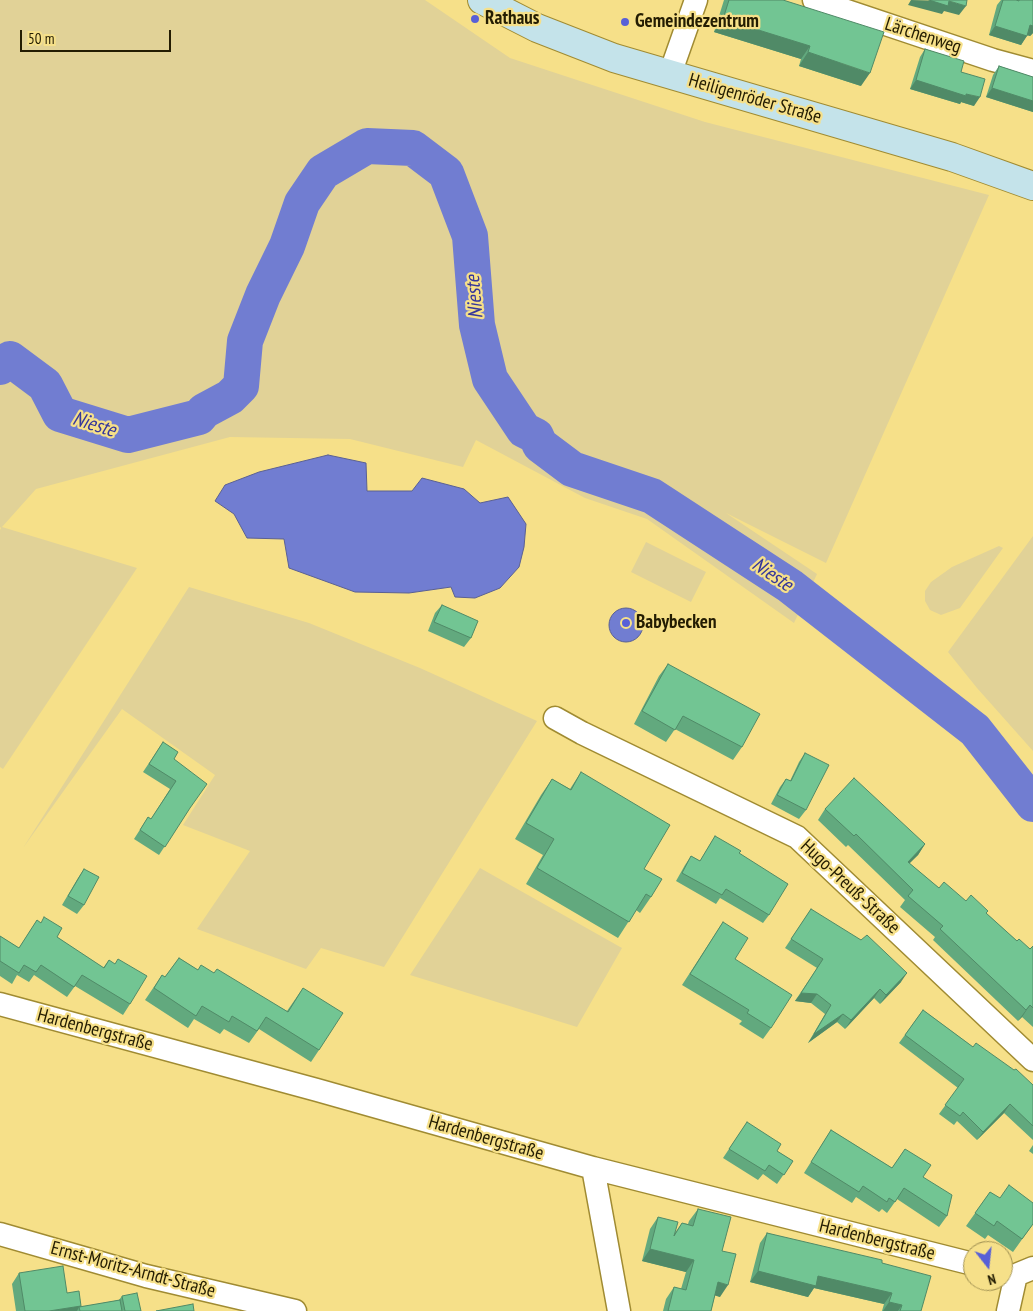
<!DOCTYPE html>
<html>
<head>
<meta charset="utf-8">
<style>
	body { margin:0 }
	#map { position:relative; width:1033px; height:1311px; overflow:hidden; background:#f6e089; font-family:"PT Sans Narrow",sans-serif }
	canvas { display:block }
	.north { position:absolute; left:963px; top:1241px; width:50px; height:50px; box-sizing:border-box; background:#f6e089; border:1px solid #a29253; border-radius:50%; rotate:164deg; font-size:14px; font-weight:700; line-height:20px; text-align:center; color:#231c02 }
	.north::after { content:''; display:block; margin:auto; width:18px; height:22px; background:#5860d7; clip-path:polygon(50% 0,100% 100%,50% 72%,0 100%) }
	.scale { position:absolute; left:20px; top:30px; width:151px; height:22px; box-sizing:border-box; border:2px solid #231c02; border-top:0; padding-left:6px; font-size:15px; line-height:18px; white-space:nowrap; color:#231c02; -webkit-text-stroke:4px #f6e089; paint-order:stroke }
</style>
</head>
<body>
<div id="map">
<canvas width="1033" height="1311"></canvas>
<div class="north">N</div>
<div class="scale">50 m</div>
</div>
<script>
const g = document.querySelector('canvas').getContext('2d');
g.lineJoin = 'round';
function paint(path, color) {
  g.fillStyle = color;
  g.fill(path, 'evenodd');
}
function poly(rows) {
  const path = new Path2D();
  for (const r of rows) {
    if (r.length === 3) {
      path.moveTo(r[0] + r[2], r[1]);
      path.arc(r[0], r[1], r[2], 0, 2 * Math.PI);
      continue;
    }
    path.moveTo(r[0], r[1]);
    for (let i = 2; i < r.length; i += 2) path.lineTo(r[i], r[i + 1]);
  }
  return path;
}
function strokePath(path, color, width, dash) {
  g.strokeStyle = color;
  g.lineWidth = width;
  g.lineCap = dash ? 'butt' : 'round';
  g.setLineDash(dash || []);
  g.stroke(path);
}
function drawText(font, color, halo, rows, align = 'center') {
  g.font = font + ' "PT Sans Narrow",sans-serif';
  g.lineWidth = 4.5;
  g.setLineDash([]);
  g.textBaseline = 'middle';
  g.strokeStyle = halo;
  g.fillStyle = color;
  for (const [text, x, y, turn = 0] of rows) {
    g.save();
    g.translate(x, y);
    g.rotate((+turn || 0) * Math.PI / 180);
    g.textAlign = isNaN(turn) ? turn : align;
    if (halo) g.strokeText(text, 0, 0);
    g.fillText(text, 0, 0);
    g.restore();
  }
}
paint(poly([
	[0,0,425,0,510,58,705,122,989,195,826,563,726,513,817,574,794,623,647,519,585,498,476,440,463,467,350,439,230,437,36,489,2,527,137,568,3,769,0,767,0,530,1,528,0,527],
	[1033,536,1033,751,977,688,948,652],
	[646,542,706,572,691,602,631,572],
	[999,546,1003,548,960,608,941,615,930,610,925,601,925,591,931,582,952,567],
	[189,587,309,623,420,668,537,721,384,967,321,948,306,969,197,929,250,851,183,825,215,775,122,709,23,848],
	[480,868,622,948,577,1027,410,975]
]), '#e1d297');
const water = poly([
	[328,455,366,463,367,491,412,491,422,478,464,489,480,503,508,497,526,524,524,547,519,567,500,588,475,598,455,597,451,587,409,593,355,592,289,568,284,539,247,538,234,514,215,501,225,485,259,472,328,455],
	[626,625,17]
]);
paint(water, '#717dd1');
strokePath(water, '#5a6093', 1);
strokePath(poly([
	[0,367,10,359,45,385,60,414,128,435,199,417,204,411,230,397,241,386,245,341,263,295,287,246,302,203,323,172,367,146,413,148,446,173,470,236,477,325,490,379,524,430,536,436,540,445,572,469,652,496,790,586,975,730,1033,804]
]), '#717dd1', 36);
const street = poly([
	[814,0,993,60,1033,71],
	[670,74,696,0],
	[555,718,582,733,797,837,1033,1060],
	[0,1004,317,1090,593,1168,973,1264],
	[593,1168,619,1311],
	[0,1234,146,1276,295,1311],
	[1008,1311,1016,1275,1033,1268]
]);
const secondary = poly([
	[482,0,537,28,614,58,952,157,1033,186]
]);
strokePath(street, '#a08b32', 25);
strokePath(secondary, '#a08b32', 30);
strokePath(street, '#fff', 22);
strokePath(secondary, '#c4e3ea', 28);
paint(poly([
	[724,0,783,0,861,86,799,66,801,59,714,32],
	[1001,0,1033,0,1033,33,1030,36,1027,35,1021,45,989,35,997,5],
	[925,49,961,72,974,106,961,102,960,104,910,89,920,57],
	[999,66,1033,77,1033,112,986,97,993,75],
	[442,605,471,638,464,647,428,631,435,613],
	[668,664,742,747,733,760,675,729,666,742,634,724,659,676],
	[163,742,174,759,188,811,159,855,134,839,148,817,151,819,170,789,143,772],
	[805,753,806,810,799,819,771,804,780,787,786,779,790,781,799,762],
	[581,772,644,869,651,897,640,913,636,910,618,938,526,884,543,855,515,839,541,795,552,779,570,789],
	[825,809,925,844,918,855,909,863,939,888,966,901,986,913,1017,941,1030,949,1033,946,1033,1027,1022,1017,1018,1021,933,940,935,937,900,907,905,900,848,845,846,847,818,820],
	[715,836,739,853,769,915,763,923,720,898,716,904,676,881,685,865,691,856,700,861],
	[84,869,84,905,77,914,62,905,78,878],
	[811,909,901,982,880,1004,874,998,845,1029,837,1022,808,1043,825,1014,811,1003,795,1001,817,968,785,948],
	[37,920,57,937,103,968,109,960,130,1004,123,1015,75,986,67,997,34,975,29,982,17,975,12,984,0,976,0,936,19,948],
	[723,922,735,959,771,1028,763,1039,739,1024,742,1021,682,985],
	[179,958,198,970,214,973,287,1011,303,988,319,1050,311,1062,259,1029,249,1043,224,1029,220,1034,194,1019,188,1028,145,1000,162,975,165,977],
	[923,1010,973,1047,1033,1085,1033,1140,1004,1113,977,1140,957,1121,954,1125,939,1114,958,1088,899,1043],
	[747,1122,777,1151,793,1161,777,1184,763,1174,758,1180,723,1158],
	[831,1130,892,1168,905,1149,923,1177,947,1216,939,1227,897,1199,887,1213,882,1209,879,1212,856,1197,852,1203,804,1173],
	[1033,1145,1033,1154,1029,1151],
	[990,1192,1033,1224,1013,1252,988,1235,985,1239,966,1226],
	[698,1209,722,1251,720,1297,715,1295,711,1311,663,1311,666,1299,674,1287,681,1289,686,1272,642,1261,650,1229,658,1217,674,1234,682,1223,688,1224,689,1221],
	[767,1233,882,1263,921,1311,882,1311,884,1304,814,1288,808,1297,750,1282,760,1243],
	[19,1273,67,1293,81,1307,119,1300,122,1296,141,1311,16,1311,12,1284]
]), '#62a97e');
paint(poly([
	[911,0,949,1,966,6,959,15,944,11,942,14,908,5],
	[723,19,810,46,801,59,714,32],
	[1030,25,1033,26,1033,33,1030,36,1024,34],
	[995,26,1027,36,1021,45,989,35],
	[808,52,870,73,861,86,799,66],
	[916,80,966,94,980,97,974,106,961,102,960,104,910,89],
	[992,88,1033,101,1033,112,986,97],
	[925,844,918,855,900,873,908,862],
	[907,973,901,982,880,1004,886,995],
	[880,989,874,998,845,1029,851,1020],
	[801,993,817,994,811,1003,795,1001],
	[1030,1005,1022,1017,1018,1021,1026,1010],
	[843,1014,837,1022,808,1043,814,1034],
	[1010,1104,1004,1113,977,1140,983,1132],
	[650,1249,694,1260,686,1272,642,1261],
	[758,1271,818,1276,892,1293,884,1304,814,1288,808,1297,750,1282],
	[718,1282,728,1285,720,1297,710,1294],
	[889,1302,902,1305,898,1311,883,1311],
	[81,1306,79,1307,77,1311,49,1311]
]), '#508a67');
const building = poly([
	[729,0,783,0,884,32,870,73,808,52,810,46,723,19,729,0],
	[929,0,967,0,966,6,949,1,948,6,929,0],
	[1003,0,1016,0,1019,1,1019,0,1033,0,1033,26,1030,25,1027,36,995,26,1003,0],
	[925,49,964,61,961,72,985,79,980,97,966,94,966,96,916,80,925,49],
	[999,66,1033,77,1033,101,992,88,999,66],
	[442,605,478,621,471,638,434,622,442,605],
	[668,664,760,714,742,747,683,716,675,730,642,711,668,664],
	[163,742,178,752,174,759,207,784,190,808,165,847,140,830,148,817,151,819,176,781,149,764,163,742],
	[805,753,829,765,806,810,777,795,786,779,791,781,805,753],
	[581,772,670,825,644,869,662,879,651,897,646,894,629,922,537,868,554,839,526,823,552,779,571,790,581,772],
	[854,778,925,844,908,862,939,888,944,882,966,901,971,895,988,911,986,913,1017,941,1019,939,1030,949,1033,946,1033,1008,1030,1005,1026,1010,940,929,943,926,908,896,913,890,856,834,854,836,825,809,854,778],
	[715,836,741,851,739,853,788,884,769,915,726,889,722,895,682,873,691,856,700,861,715,836],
	[84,869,99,877,84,905,68,896,84,869],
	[811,909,861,940,867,935,907,973,886,995,880,989,851,1020,843,1014,814,1034,831,1005,817,994,801,993,823,959,791,939,811,909],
	[44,917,62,928,57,937,104,968,109,960,115,964,118,959,147,976,130,1004,82,975,74,987,41,965,36,972,24,965,19,973,0,961,0,936,19,948,37,920,41,923,44,917],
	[723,922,748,938,735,959,792,995,771,1028,747,1013,749,1010,690,974,723,922],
	[179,958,198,970,201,965,214,973,217,969,288,1012,303,988,343,1013,319,1050,266,1017,257,1031,232,1016,229,1022,202,1006,196,1016,154,988,162,975,165,977,179,958],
	[923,1010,973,1047,976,1043,1014,1070,1016,1069,1033,1085,1033,1126,1010,1104,983,1132,963,1112,960,1116,945,1105,964,1079,905,1035,923,1010],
	[747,1122,781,1144,777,1151,793,1161,784,1175,769,1165,765,1171,729,1149,747,1122],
	[831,1130,892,1168,905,1149,931,1165,923,1177,952,1195,947,1216,904,1188,895,1202,889,1198,887,1202,863,1186,859,1192,811,1162,831,1130],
	[1009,1185,1033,1203,1033,1224,1022,1239,997,1221,994,1226,975,1213,990,1192,1000,1198,1009,1185],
	[698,1209,731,1217,722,1251,736,1254,728,1285,718,1282,711,1311,668,1311,674,1287,686,1290,694,1260,650,1249,658,1217,678,1222,674,1236,682,1223,693,1226,698,1209],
	[767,1233,882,1260,882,1263,931,1276,921,1311,900,1311,902,1305,889,1302,892,1293,818,1276,816,1286,758,1271,767,1233],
	[63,1266,67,1293,79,1291,81,1306,49,1311,25,1311,19,1273,63,1266],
	[137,1293,141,1311,125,1311,122,1296,137,1293],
	[120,1300,122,1311,80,1311,79,1307,120,1300],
	[193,1304,194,1311,156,1311,193,1304]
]);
paint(building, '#72c593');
strokePath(building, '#508a67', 1);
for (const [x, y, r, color] of [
	[475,19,5,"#5860d7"],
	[625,22,5,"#5860d7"],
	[626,623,5,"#5860d7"]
]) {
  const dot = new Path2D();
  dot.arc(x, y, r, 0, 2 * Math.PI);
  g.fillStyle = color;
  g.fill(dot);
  strokePath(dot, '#f6e089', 2);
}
drawText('bold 19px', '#231c02', '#f6e089', [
	["Rathaus",485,19],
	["Gemeindezentrum",635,22],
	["Babybecken",636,623]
], 'left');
drawText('19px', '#231c02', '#f6e089', [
	["Lärchenweg",923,36,18],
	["Heiligenröder Straße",755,99,16],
	["Hugo-Preuß-Straße",850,887,43],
	["Hardenbergstraße",95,1030,15],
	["Hardenbergstraße",486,1138,16],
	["Hardenbergstraße",877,1240,14],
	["Ernst-Moritz-Arndt-Straße",133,1270,15]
]);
drawText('italic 20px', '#36379b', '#f6e089', [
	["Nieste",475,297,-95],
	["Nieste",94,425,17],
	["Nieste",772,575,34]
]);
</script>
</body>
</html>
